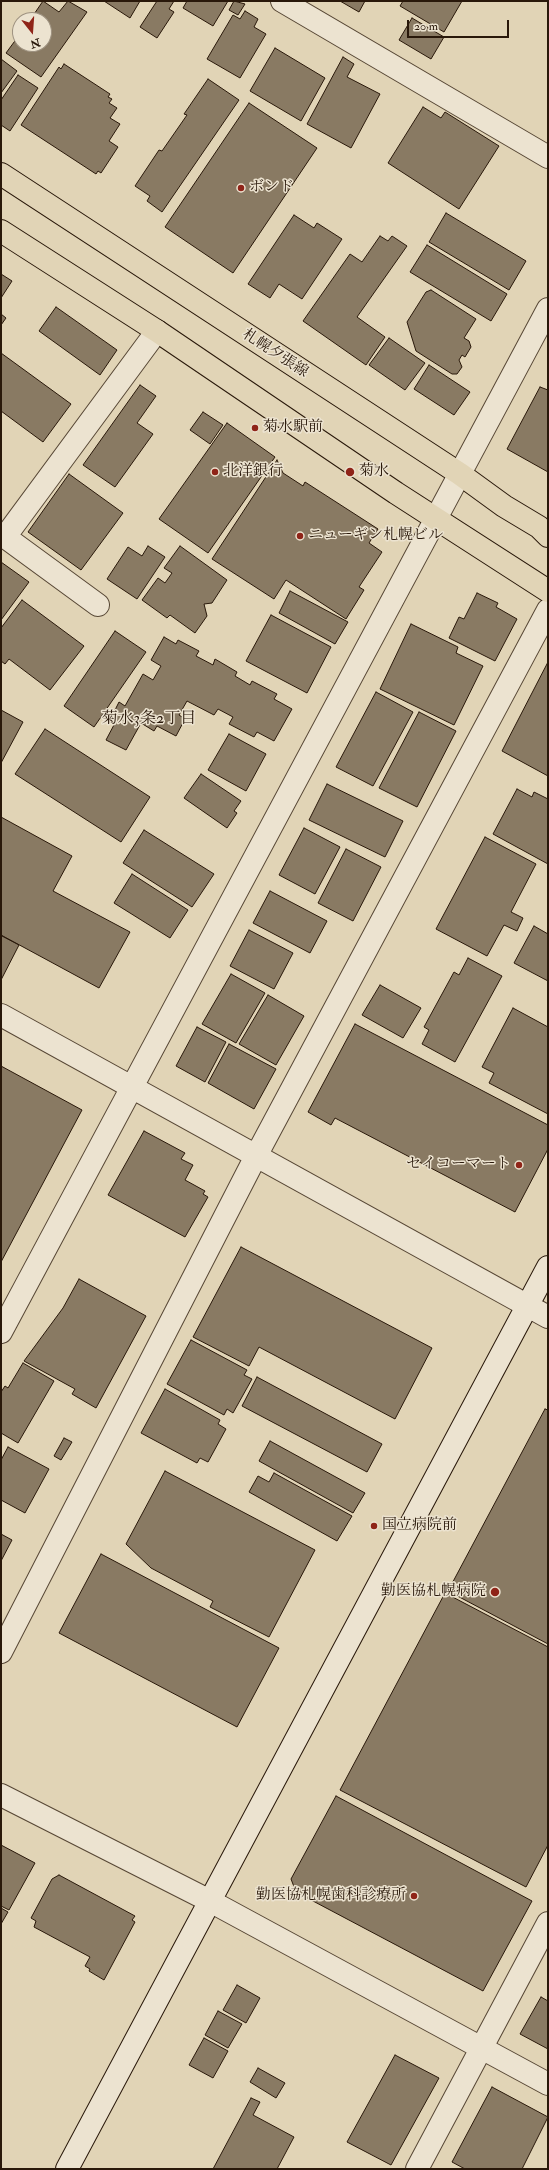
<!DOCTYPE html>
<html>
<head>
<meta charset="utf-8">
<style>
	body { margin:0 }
	#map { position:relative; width:549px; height:2170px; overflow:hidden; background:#e1d4b6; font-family:"IM FELL Double Pica",serif }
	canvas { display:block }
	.frame { position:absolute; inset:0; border:2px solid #29180a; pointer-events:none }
	.north { position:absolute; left:12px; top:12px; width:40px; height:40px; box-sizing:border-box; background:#ece3d0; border:1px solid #9e9281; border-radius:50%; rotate:163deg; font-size:11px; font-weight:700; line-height:16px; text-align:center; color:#29180a }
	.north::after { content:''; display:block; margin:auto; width:14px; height:18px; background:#8f2418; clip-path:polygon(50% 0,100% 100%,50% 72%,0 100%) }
	.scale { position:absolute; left:407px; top:20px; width:102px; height:18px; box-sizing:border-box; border:2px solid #29180a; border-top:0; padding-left:5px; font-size:12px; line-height:14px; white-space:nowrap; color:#29180a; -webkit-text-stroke:3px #ece3d0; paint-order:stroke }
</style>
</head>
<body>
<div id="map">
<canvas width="549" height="2170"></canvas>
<div class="frame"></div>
<div class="north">N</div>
<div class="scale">20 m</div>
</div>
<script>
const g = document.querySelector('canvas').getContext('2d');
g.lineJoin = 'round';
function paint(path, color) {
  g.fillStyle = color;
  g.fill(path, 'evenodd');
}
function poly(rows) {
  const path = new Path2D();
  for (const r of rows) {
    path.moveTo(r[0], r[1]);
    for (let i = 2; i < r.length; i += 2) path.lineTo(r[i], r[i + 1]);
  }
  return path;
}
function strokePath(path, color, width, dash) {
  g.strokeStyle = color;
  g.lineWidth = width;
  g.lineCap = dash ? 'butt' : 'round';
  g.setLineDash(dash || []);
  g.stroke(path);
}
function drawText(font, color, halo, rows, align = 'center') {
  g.font = font + ' "IM FELL Double Pica","Noto Serif JP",serif';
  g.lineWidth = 3;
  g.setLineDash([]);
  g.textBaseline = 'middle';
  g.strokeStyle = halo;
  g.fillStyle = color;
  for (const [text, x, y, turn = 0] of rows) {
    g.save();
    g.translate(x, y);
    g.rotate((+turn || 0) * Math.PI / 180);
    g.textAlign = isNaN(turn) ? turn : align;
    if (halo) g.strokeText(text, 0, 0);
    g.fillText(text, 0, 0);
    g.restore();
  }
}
const building = poly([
	[43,1,59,12,68,1,87,12,41,77,6,53,20,34,20,44,44,44,44,20,30,20,43,1],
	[104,1,140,1,130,18,104,1],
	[157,1,174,1,169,9,174,12,157,38,140,27,157,1],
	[187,1,228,1,213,26,183,8,187,1],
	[234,1,245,4,238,15,229,10,234,1],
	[340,1,365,1,359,12,340,1],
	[403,1,462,1,444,32,400,6,403,1],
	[245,11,258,19,254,27,266,34,240,78,207,59,233,15,240,19,245,11],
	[412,18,444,37,431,59,399,40,412,18],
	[275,48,325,78,301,121,250,91,275,48],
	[343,57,354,64,347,77,380,94,351,148,307,124,343,57],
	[1,59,17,71,1,93,1,59],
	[64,64,110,94,108,97,112,99,109,103,117,108,110,118,120,124,109,141,118,147,101,173,98,171,96,174,21,125,59,67,61,69,64,64],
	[18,75,38,88,10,131,1,125,1,100,18,75],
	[208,79,239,100,162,212,147,201,150,196,135,186,159,150,162,151,187,115,184,114,208,79],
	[249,103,317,148,233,273,165,227,249,103],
	[423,107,441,118,445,112,499,146,459,209,388,163,423,107],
	[446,213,526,261,509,290,429,242,446,213],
	[294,215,314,228,317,223,342,239,302,299,279,284,270,298,248,284,294,215],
	[380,236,388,241,392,236,407,246,357,317,385,337,366,365,303,321,350,254,362,262,380,236],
	[427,245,507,294,491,321,410,272,427,245],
	[1,274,12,281,1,298,1,274],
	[431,290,476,319,464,338,469,341,471,347,465,357,462,355,459,360,462,367,457,374,452,374,416,351,407,322,426,292,431,290],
	[56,307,117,350,100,375,39,331,56,307],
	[1,314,6,318,1,325,1,314],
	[389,338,425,363,405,390,369,365,389,338],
	[1,353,71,404,43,442,1,411,1,353],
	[429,365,470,392,454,415,414,389,429,365],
	[140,385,156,396,137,423,153,434,115,487,83,465,140,385],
	[540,387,548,390,548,472,507,449,540,387],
	[203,412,223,425,210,444,190,430,203,412],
	[227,423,275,457,208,553,159,519,227,423],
	[277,460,283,473,303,486,305,482,378,529,369,543,382,552,359,587,364,590,346,619,286,580,274,599,212,559,277,460],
	[69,474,123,513,81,570,28,532,69,474],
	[148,546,165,557,137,599,107,579,128,547,142,556,148,546],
	[180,546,227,580,212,603,204,604,207,616,195,633,170,615,167,618,142,600,158,578,165,583,172,573,164,568,180,546],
	[1,562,29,582,1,620,1,562],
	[290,591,348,622,335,644,279,613,290,591],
	[477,593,498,603,496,607,517,619,495,661,449,638,459,617,464,619,477,593],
	[22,600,84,646,50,690,9,659,5,664,1,661,1,628,22,600],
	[271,615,331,647,307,693,246,661,271,615],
	[411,624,458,647,456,653,483,666,454,725,380,689,411,624],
	[115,631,146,652,94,727,64,706,115,631],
	[164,637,176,644,178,640,199,651,196,656,213,665,215,659,237,672,235,676,250,685,252,681,277,694,274,699,292,709,274,741,257,732,254,737,229,724,233,717,218,709,214,715,187,701,179,715,185,719,176,736,157,726,154,731,141,723,126,750,106,740,115,723,110,720,119,702,125,706,143,674,153,680,161,666,151,660,164,637],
	[548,662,548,776,502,751,548,662],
	[376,692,413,712,373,786,336,767,376,692],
	[1,710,23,722,1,763,1,710],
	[419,712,456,731,417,807,379,788,419,712],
	[45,729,150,797,121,842,15,774,45,729],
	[229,734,266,754,246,791,208,770,229,734],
	[201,774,241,801,234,811,237,813,227,828,184,798,201,774],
	[327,784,403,821,385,857,309,820,327,784],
	[517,789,532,797,534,792,548,799,548,864,493,834,517,789],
	[1,817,72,856,53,891,130,932,99,988,1,935,1,817],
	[304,828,340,847,315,894,279,875,304,828],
	[144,830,214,874,192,907,123,863,144,830],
	[485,837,536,864,511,912,523,918,517,931,504,925,487,956,436,929,485,837],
	[346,849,381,867,353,921,318,903,346,849],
	[132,874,188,910,170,938,114,903,132,874],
	[270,891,327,921,310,953,253,923,270,891],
	[534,926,548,934,548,981,514,963,534,926],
	[249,930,293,953,274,989,230,966,249,930],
	[2,936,19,945,1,980,1,937,2,936],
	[468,958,502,976,455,1062,422,1044,429,1030,424,1027,454,972,459,975,468,958],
	[231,974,265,993,236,1043,202,1024,231,974],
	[380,985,421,1008,403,1038,362,1015,380,985],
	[268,995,304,1016,276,1065,239,1044,268,995],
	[513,1008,548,1027,548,1114,489,1083,494,1073,482,1067,513,1008],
	[355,1024,548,1125,548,1149,515,1212,335,1118,331,1125,308,1112,355,1024],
	[197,1027,226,1042,205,1082,176,1066,197,1027],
	[229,1044,276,1069,254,1109,208,1083,229,1044],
	[1,1066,82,1110,1,1262,1,1066],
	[144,1131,185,1153,181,1159,193,1165,185,1180,205,1191,203,1194,208,1197,185,1237,108,1195,144,1131],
	[241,1247,432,1348,395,1419,259,1347,249,1366,193,1337,241,1247],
	[79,1279,146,1316,96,1408,72,1394,75,1389,24,1361,63,1308,79,1279],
	[191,1340,247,1370,244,1375,252,1379,233,1413,227,1409,224,1415,167,1384,191,1340],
	[23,1363,54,1381,18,1443,1,1433,1,1392,5,1386,8,1388,23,1363],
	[257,1377,382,1444,367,1472,242,1406,257,1377],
	[165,1389,220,1420,218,1424,226,1429,208,1462,200,1458,197,1463,141,1433,165,1389],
	[545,1409,548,1410,548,1644,448,1591,545,1409],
	[64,1438,72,1442,61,1460,54,1456,64,1438],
	[270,1441,365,1493,353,1513,259,1461,270,1441],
	[8,1447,49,1469,25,1513,1,1500,1,1460,8,1447],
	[165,1471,315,1550,269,1637,210,1607,213,1601,151,1568,126,1544,165,1471],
	[274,1473,352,1516,337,1541,249,1492,258,1476,269,1482,274,1473],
	[1,1534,12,1540,1,1561,1,1534],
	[101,1554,279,1648,237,1727,59,1633,101,1554],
	[445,1593,548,1647,548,1845,526,1887,340,1790,445,1593],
	[336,1796,532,1901,483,1991,296,1892,291,1879,336,1796],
	[1,1845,35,1863,9,1910,1,1906,1,1845],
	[59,1875,135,1916,132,1920,135,1922,104,1980,89,1971,90,1969,85,1966,90,1957,34,1927,36,1921,31,1918,52,1879,59,1875],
	[1,1908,8,1912,1,1924,1,1908],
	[237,1985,260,1998,246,2023,223,2010,237,1985],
	[541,1997,548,2001,548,2049,520,2034,541,1997],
	[218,2011,242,2024,228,2048,205,2035,218,2011],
	[204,2038,228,2051,213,2078,189,2065,204,2038],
	[395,2055,439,2078,391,2165,347,2142,395,2055],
	[258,2068,285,2083,276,2098,250,2082,258,2068],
	[492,2087,548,2117,522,2169,465,2169,452,2162,492,2087],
	[251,2098,260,2102,253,2115,294,2137,277,2169,213,2169,251,2098]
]);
paint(building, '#897a63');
strokePath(building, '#29180a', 1);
const street = poly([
	[282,1,548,157],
	[1,534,98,605],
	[5,537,157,331],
	[1,1015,548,1317],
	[1,1332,548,309],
	[1,1652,256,1156,548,610],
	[1,1795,210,1901,548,2084],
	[417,2169,548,1923]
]);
const secondary = poly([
	[67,2169,548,1267]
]);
const primary = poly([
	[1,174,460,474,504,506,539,527,548,536],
	[1,231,157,331,396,493,548,591]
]);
strokePath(street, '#574735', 24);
strokePath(secondary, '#29180a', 24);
strokePath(primary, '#29180a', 24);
strokePath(street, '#ece3d0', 22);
strokePath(secondary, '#ece3d0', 22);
strokePath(primary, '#e1d4b6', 22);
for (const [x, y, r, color] of [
	[241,188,4,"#8f2418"],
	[255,428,4,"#8f2418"],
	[215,472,4,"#8f2418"],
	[350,472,5,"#8f2418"],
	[300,536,4,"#8f2418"],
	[519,1165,4,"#8f2418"],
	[374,1526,4,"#8f2418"],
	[495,1592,5,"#8f2418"],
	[414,1896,4,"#8f2418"]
]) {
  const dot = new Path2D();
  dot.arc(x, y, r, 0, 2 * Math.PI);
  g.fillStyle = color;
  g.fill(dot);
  strokePath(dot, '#ece3d0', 1.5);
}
drawText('15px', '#29180a', '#ece3d0', [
	["ボンド",249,188],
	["菊水駅前",263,428],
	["北洋銀行",223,472],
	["菊水",359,472],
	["ニューギン札幌ビル",308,536],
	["セイコーマート",511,1165,"right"],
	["国立病院前",382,1526],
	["勤医協札幌病院",486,1592,"right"],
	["勤医協札幌歯科診療所",406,1896,"right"]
], 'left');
drawText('15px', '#29180a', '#ece3d0', [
	["札幌夕張線",275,354,33]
]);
drawText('16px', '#29180a', '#ece3d0', [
	["菊水3条2丁目",149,720]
]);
</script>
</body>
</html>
